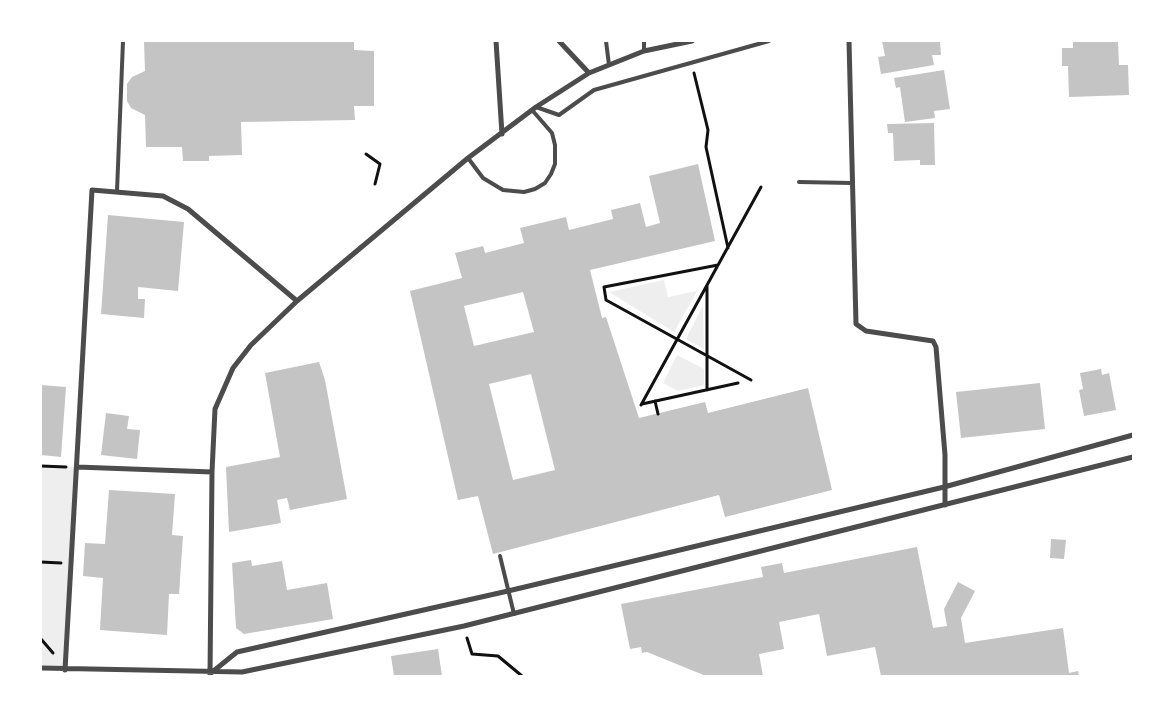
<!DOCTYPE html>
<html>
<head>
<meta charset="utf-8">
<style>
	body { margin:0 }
	#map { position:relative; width:1174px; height:717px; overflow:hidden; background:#fff; font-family:"Work Sans",sans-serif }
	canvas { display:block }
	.frame { position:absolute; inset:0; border:42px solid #fff; pointer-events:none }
</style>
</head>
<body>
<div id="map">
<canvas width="1174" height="717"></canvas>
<div class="frame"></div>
</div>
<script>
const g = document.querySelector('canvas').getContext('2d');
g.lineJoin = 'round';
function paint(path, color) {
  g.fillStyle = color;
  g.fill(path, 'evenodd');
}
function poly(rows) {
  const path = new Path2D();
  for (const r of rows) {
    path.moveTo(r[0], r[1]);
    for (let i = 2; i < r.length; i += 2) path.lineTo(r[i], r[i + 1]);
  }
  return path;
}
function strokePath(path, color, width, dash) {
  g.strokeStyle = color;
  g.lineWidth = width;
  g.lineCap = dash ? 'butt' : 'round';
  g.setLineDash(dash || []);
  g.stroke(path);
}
paint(poly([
	[664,280,668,297,697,291,674,332,609,292],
	[703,305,704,349,686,339],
	[677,355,704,369,704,385,678,391,663,383],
	[41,466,77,467,65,670,41,668]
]), '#eee');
paint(poly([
	[144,41,354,41,354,50,374,51,374,106,354,106,355,120,241,122,242,155,209,156,209,161,183,161,182,147,146,147,145,115,131,108,127,101,127,84,132,77,145,71],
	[882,41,940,41,941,55,932,55,934,65,881,74,878,57,885,56],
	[1073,41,1118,41,1119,65,1128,65,1129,95,1069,97,1068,66,1062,66,1062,48,1073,48],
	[944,70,950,109,934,111,935,118,905,122,900,87,896,88,894,78],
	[934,123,935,165,920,165,920,160,894,161,893,133,888,133,887,124],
	[698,164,715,241,590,270,602,318,606,317,639,418,705,402,708,413,808,388,832,490,725,517,719,495,493,554,478,496,458,500,410,291,462,278,455,253,483,246,485,253,524,243,520,228,566,217,569,230,613,219,611,210,640,203,646,227,660,223,649,176],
	[523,292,534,332,474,346,464,306],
	[531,374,555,470,513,480,489,384],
	[108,215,184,222,178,291,138,287,138,299,145,299,144,318,101,314],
	[319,362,325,380,347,499,290,510,287,498,277,500,281,523,229,532,226,467,280,457,265,373],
	[1101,369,1102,375,1109,373,1116,410,1084,416,1079,390,1083,389,1080,373],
	[1040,383,1045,429,961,438,956,392],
	[41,385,66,387,61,457,41,455],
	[106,413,129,416,127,429,140,430,137,459,101,455],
	[109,490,175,494,172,535,183,536,179,594,169,594,167,635,100,630,103,578,83,576,85,543,105,544],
	[1051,539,1066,540,1064,559,1050,558],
	[917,547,933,628,947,626,944,609,958,582,975,591,961,618,965,643,1063,628,1069,673,1078,671,1079,676,881,676,875,647,827,656,819,614,779,622,784,649,759,654,763,676,706,676,647,652,642,653,641,647,630,649,621,604,763,577,761,567,782,563,784,573],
	[251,560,252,566,282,561,287,590,327,583,333,619,244,634,236,628,232,563],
	[438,649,442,676,394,676,391,656]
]), '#c4c4c4');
strokePath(poly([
	[694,73,708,130,706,147,728,248],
	[366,154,380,164,375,184],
	[718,265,604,287,606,300,751,380],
	[707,390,707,286],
	[655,401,658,414],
	[642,404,738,383],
	[641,405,761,187],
	[41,466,66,467],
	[41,562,61,563],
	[467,638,472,654,498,656,522,676],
	[41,639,53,653]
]), '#111', 3);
strokePath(poly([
	[606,41,609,65],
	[644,41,644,51],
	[536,107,559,115,594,90,769,41],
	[468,158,483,178,503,190,524,192,535,189,545,183,551,174,555,164,555,145,552,133,532,110],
	[799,182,852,183],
	[117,191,123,41],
	[500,556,514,614]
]), '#4c4c4c', 4);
strokePath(poly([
	[496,41,502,134],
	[559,41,589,73],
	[849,41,856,324,866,331,933,341,936,347,945,455,945,505],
	[77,467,212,472],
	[41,668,242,672,464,626,1133,457],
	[65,670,92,190,163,196,188,209,297,301],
	[211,673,237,652,508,591,944,487,1133,435],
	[210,675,212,472,215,409,233,368,251,345,297,301,468,158,536,107,589,73,644,51,692,41]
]), '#4c4c4c', 5);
</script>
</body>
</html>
